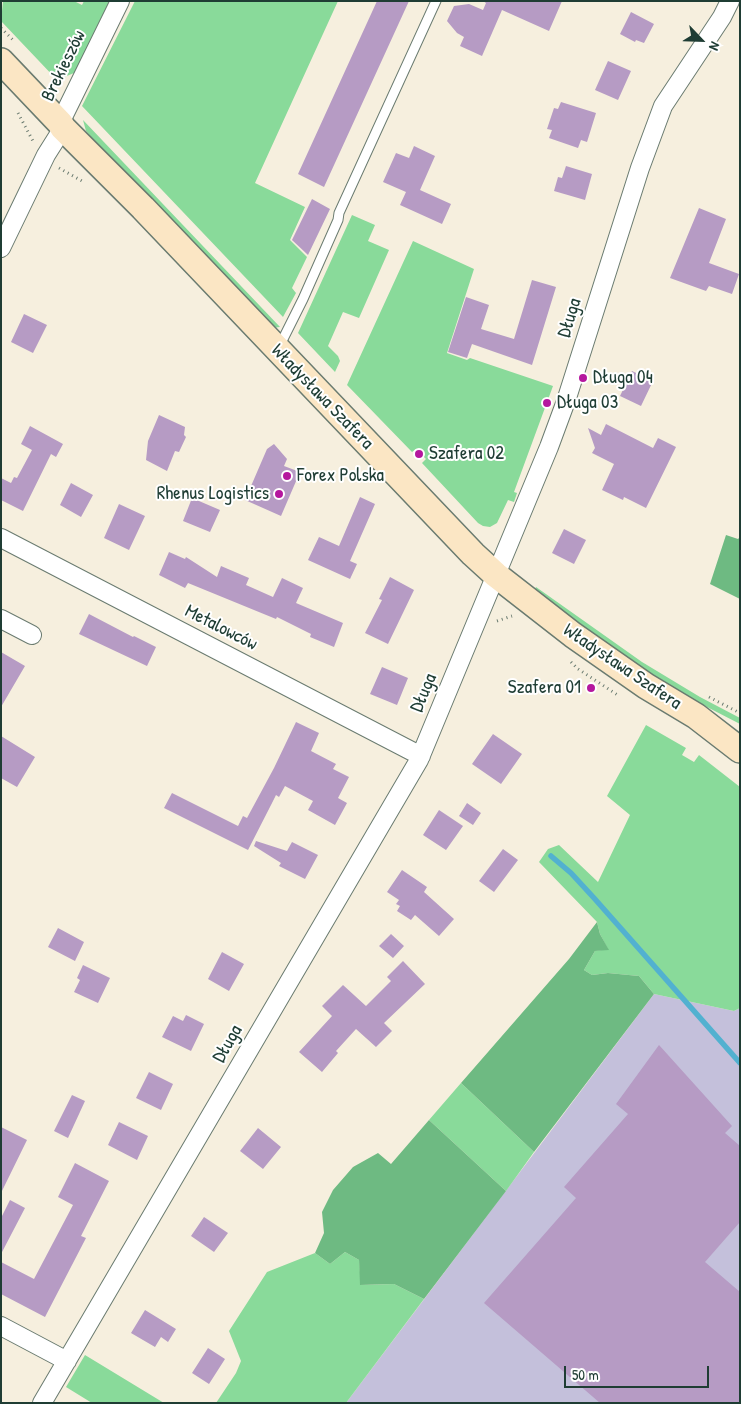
<!DOCTYPE html>
<html>
<head>
<meta charset="utf-8">
<style>
	body { margin:0 }
	#map { position:relative; width:741px; height:1404px; overflow:hidden; background:#f6efde; font-family:"Patrick Hand",sans-serif }
	canvas { display:block }
	.frame { position:absolute; inset:0; border:2px solid #1f3d34; pointer-events:none }
	.north { position:absolute; left:676px; top:15px; width:50px; height:50px; -webkit-text-stroke:4px #fff; paint-order:stroke; rotate:114deg; font-size:14px; font-weight:700; line-height:20px; text-align:center; color:#1f3d34 }
	.north::after { content:''; display:block; margin:auto; width:18px; height:22px; background:#1f3d34; clip-path:polygon(50% 0,100% 100%,50% 72%,0 100%) }
	.scale { position:absolute; left:564px; top:1366px; width:145px; height:22px; box-sizing:border-box; border:2px solid #1f3d34; border-top:0; padding-left:6px; font-size:15px; line-height:18px; white-space:nowrap; color:#1f3d34; -webkit-text-stroke:4px #fff; paint-order:stroke }
</style>
</head>
<body>
<div id="map">
<canvas width="741" height="1404"></canvas>
<div class="frame"></div>
<div class="north">N</div>
<div class="scale">50 m</div>
</div>
<script>
const g = document.querySelector('canvas').getContext('2d');
g.lineJoin = 'round';
function paint(path, color) {
  g.fillStyle = color;
  g.fill(path, 'evenodd');
}
function poly(rows) {
  const path = new Path2D();
  for (const r of rows) {
    path.moveTo(r[0], r[1]);
    for (let i = 2; i < r.length; i += 2) path.lineTo(r[i], r[i + 1]);
  }
  return path;
}
function strokePath(path, color, width, dash) {
  g.strokeStyle = color;
  g.lineWidth = width;
  g.lineCap = dash ? 'butt' : 'round';
  g.setLineDash(dash || []);
  g.stroke(path);
}
function drawText(font, color, halo, rows, align = 'center') {
  g.font = font + ' "Patrick Hand",sans-serif';
  g.lineWidth = 4;
  g.setLineDash([]);
  g.textBaseline = 'middle';
  g.strokeStyle = halo;
  g.fillStyle = color;
  for (const [text, x, y, turn = 0] of rows) {
    g.save();
    g.translate(x, y);
    g.rotate((+turn || 0) * Math.PI / 180);
    g.textAlign = isNaN(turn) ? turn : align;
    if (halo) g.strokeText(text, 0, 0);
    g.fillText(text, 0, 0);
    g.restore();
  }
}
paint(poly([
	[654,994,734,1011,740,1008,740,1403,346,1403]
]), '#c4c0db');
paint(poly([
	[3,1,74,1,82,5,84,1,113,1,81,65,74,73,57,80,1,21],
	[135,1,338,1,255,183,305,207,290,240,307,257,292,288,296,293,283,317,82,106],
	[83,120,280,327,272,328,92,138,86,131],
	[352,215,375,225,368,241,389,250,359,318,343,312,328,346,338,356,340,361,335,372,298,333],
	[413,241,474,269,447,353,467,360,470,358,553,386,514,492,517,493,514,502,508,500,497,523,490,527,483,526,478,523,422,463,426,459,416,449,412,452,347,385],
	[536,587,642,662,700,697,740,718,740,724,674,690,601,642,534,591],
	[646,725,686,748,682,755,694,762,699,755,740,787,740,1008,734,1011,654,994,639,976,608,973,592,975,584,970,595,951,608,949,600,934,597,922,539,862,548,849,559,845,598,882,630,815,607,796],
	[461,1083,534,1152,506,1191,429,1120],
	[345,1252,359,1260,361,1285,394,1284,424,1299,346,1403,216,1403,236,1373,241,1361,229,1331,267,1272,315,1253,330,1264],
	[85,1355,164,1403,92,1403,66,1387]
]), '#89da9a');
paint(poly([
	[726,535,738,539,740,537,740,599,710,584],
	[597,922,600,934,609,950,595,951,584,970,592,975,608,973,639,976,654,994,534,1152,461,1083,569,959],
	[429,1120,506,1191,424,1299,394,1284,360,1285,359,1260,345,1252,330,1264,315,1253,324,1233,322,1212,333,1190,353,1167,378,1153,391,1164]
]), '#6eba82');
strokePath(poly([
	[551,856,571,873,594,898,740,1063]
]), '#52b1d0', 5.5);
paint(poly([
	[377,1,409,1,324,187,298,174],
	[483,1,562,1,549,31,502,10,482,56,460,46,464,37,457,33,447,21,454,6,469,4,483,10,486,3],
	[631,12,654,24,644,43,636,40,635,42,620,34],
	[608,61,631,71,618,100,595,90],
	[561,102,596,113,587,142,581,140,578,148,549,138,552,130,547,129,554,108,558,109],
	[414,146,435,156,420,190,451,204,442,224,400,205,406,192,383,182,396,153,409,158],
	[566,166,592,174,585,200,554,191,558,177,562,178],
	[312,199,330,209,308,255,292,240],
	[699,208,726,219,709,263,739,274,732,294,709,286,706,291,670,278],
	[532,280,556,287,532,365,472,344,467,358,448,352,466,297,489,305,481,329,514,339],
	[24,314,47,325,33,353,11,342],
	[632,371,653,381,641,406,620,396],
	[159,415,185,427,184,435,186,437,179,452,175,451,167,471,146,460,148,441],
	[606,424,653,448,658,438,676,447,646,508,624,497,623,500,602,490,614,464,592,453,595,448,588,428,601,435],
	[30,426,63,444,56,457,51,454,23,511,1,500,1,478,11,483,14,477,17,478,32,450,21,444],
	[274,444,287,459,284,466,300,472,281,516,245,500,267,449],
	[71,483,93,495,81,517,60,505],
	[360,497,375,504,350,561,357,564,350,579,308,560,319,537,339,546],
	[192,498,220,510,210,532,183,521],
	[119,504,145,516,129,550,104,538],
	[564,529,586,540,574,564,552,553],
	[169,552,185,559,186,557,217,577,221,566,249,578,246,585,273,597,282,578,303,588,296,603,343,623,334,647,310,637,311,634,277,617,276,619,188,583,185,588,159,575],
	[390,577,414,590,388,644,365,633,382,600,379,599],
	[89,614,133,637,134,636,156,647,147,666,79,634],
	[1,652,25,666,1,707],
	[382,667,408,678,397,705,370,694],
	[296,722,319,733,311,751,336,764,333,769,349,777,338,798,347,803,335,825,308,810,313,801,285,786,279,797,276,795,271,805,248,850,164,808,172,793,238,826,243,816,247,818,274,768],
	[493,734,522,754,501,784,472,764],
	[1,736,35,757,17,787,1,778],
	[467,803,481,813,473,825,459,816],
	[439,810,463,826,446,850,423,835],
	[256,841,287,851,292,842,318,855,305,879,279,866,281,863,254,846],
	[503,849,518,860,494,892,479,881],
	[402,870,427,887,424,892,454,919,439,936,415,915,411,920,397,911,400,906,396,904,399,900,387,892],
	[58,928,84,942,75,961,48,947],
	[391,934,404,946,393,958,379,946],
	[222,952,244,964,229,991,208,979],
	[403,961,425,984,384,1023,392,1031,376,1047,356,1029,336,1051,338,1053,322,1072,299,1052,332,1016,322,1006,343,985,366,1006,391,981,387,977],
	[83,965,110,978,98,1003,74,992,80,980,77,978],
	[186,1015,204,1024,191,1051,162,1037,173,1016,183,1021],
	[659,1045,732,1126,725,1133,740,1146,740,1222,705,1262,740,1292,740,1403,600,1403,484,1303,576,1198,564,1187,628,1114,616,1104],
	[149,1072,173,1084,161,1110,136,1098],
	[72,1095,85,1101,68,1138,54,1131],
	[119,1122,148,1136,137,1160,108,1145],
	[1,1127,27,1140,1,1193],
	[258,1128,281,1147,263,1169,240,1151],
	[75,1163,109,1181,81,1236,86,1238,45,1317,1,1294,1,1262,34,1279,73,1205,58,1197],
	[10,1200,25,1208,1,1254,1,1218],
	[204,1217,228,1233,214,1252,191,1236],
	[145,1310,176,1329,168,1342,161,1337,155,1347,131,1333],
	[208,1348,225,1359,209,1384,192,1373]
]), '#b69bc4');
const lane = poly([
	[278,346,282,341,303,299,338,220,339,213,436,1]
]);
const street = poly([
	[60,123,120,1],
	[1,248,46,155,63,128],
	[1,538,421,756],
	[1,619,32,635],
	[1,1326,67,1361],
	[42,1403,419,760,549,447,566,401,640,168,663,106,722,17,730,1]
]);
const secondary = poly([
	[1,61,60,123,63,128,143,208,473,554,496,575,573,635,646,686,696,716,740,750]
]);
strokePath(lane, '#6a7b70', 11);
strokePath(street, '#6a7b70', 20);
strokePath(secondary, '#6a7b70', 28);
strokePath(poly([
	[1,28,15,42],
	[18,113,34,143],
	[59,168,82,181],
	[497,621,512,616],
	[571,662,578,669,619,696],
	[709,697,740,713]
]), '#6a7b70', 3, [1, 4]);
strokePath(lane, '#fff', 9);
strokePath(street, '#fff', 18);
strokePath(secondary, '#fbe6c4', 25);
for (const [x, y, r, color] of [
	[583,378,5,"#b5179e"],
	[547,403,5,"#b5179e"],
	[419,454,5,"#b5179e"],
	[287,476,5,"#b5179e"],
	[279,494,5,"#b5179e"],
	[591,688,5,"#b5179e"]
]) {
  const dot = new Path2D();
  dot.arc(x, y, r, 0, 2 * Math.PI);
  g.fillStyle = color;
  g.fill(dot);
  strokePath(dot, '#fff', 2);
}
drawText('19px', '#1f3d34', '#fff', [
	["Brekieszów",64,66,-64],
	["Długa",570,318,-73],
	["Władysława Szafera",322,397,46],
	["Metalowców",221,628,27],
	["Władysława Szafera",622,667,34],
	["Długa",424,693,-67],
	["Długa",228,1044,-60]
]);
drawText('19px', '#1f3d34', '#fff', [
	["Długa 04",593,378],
	["Długa 03",557,403],
	["Szafera 02",429,454],
	["Forex Polska",297,476],
	["Rhenus Logistics",269,494,"right"],
	["Szafera 01",581,688,"right"]
], 'left');
</script>
</body>
</html>
